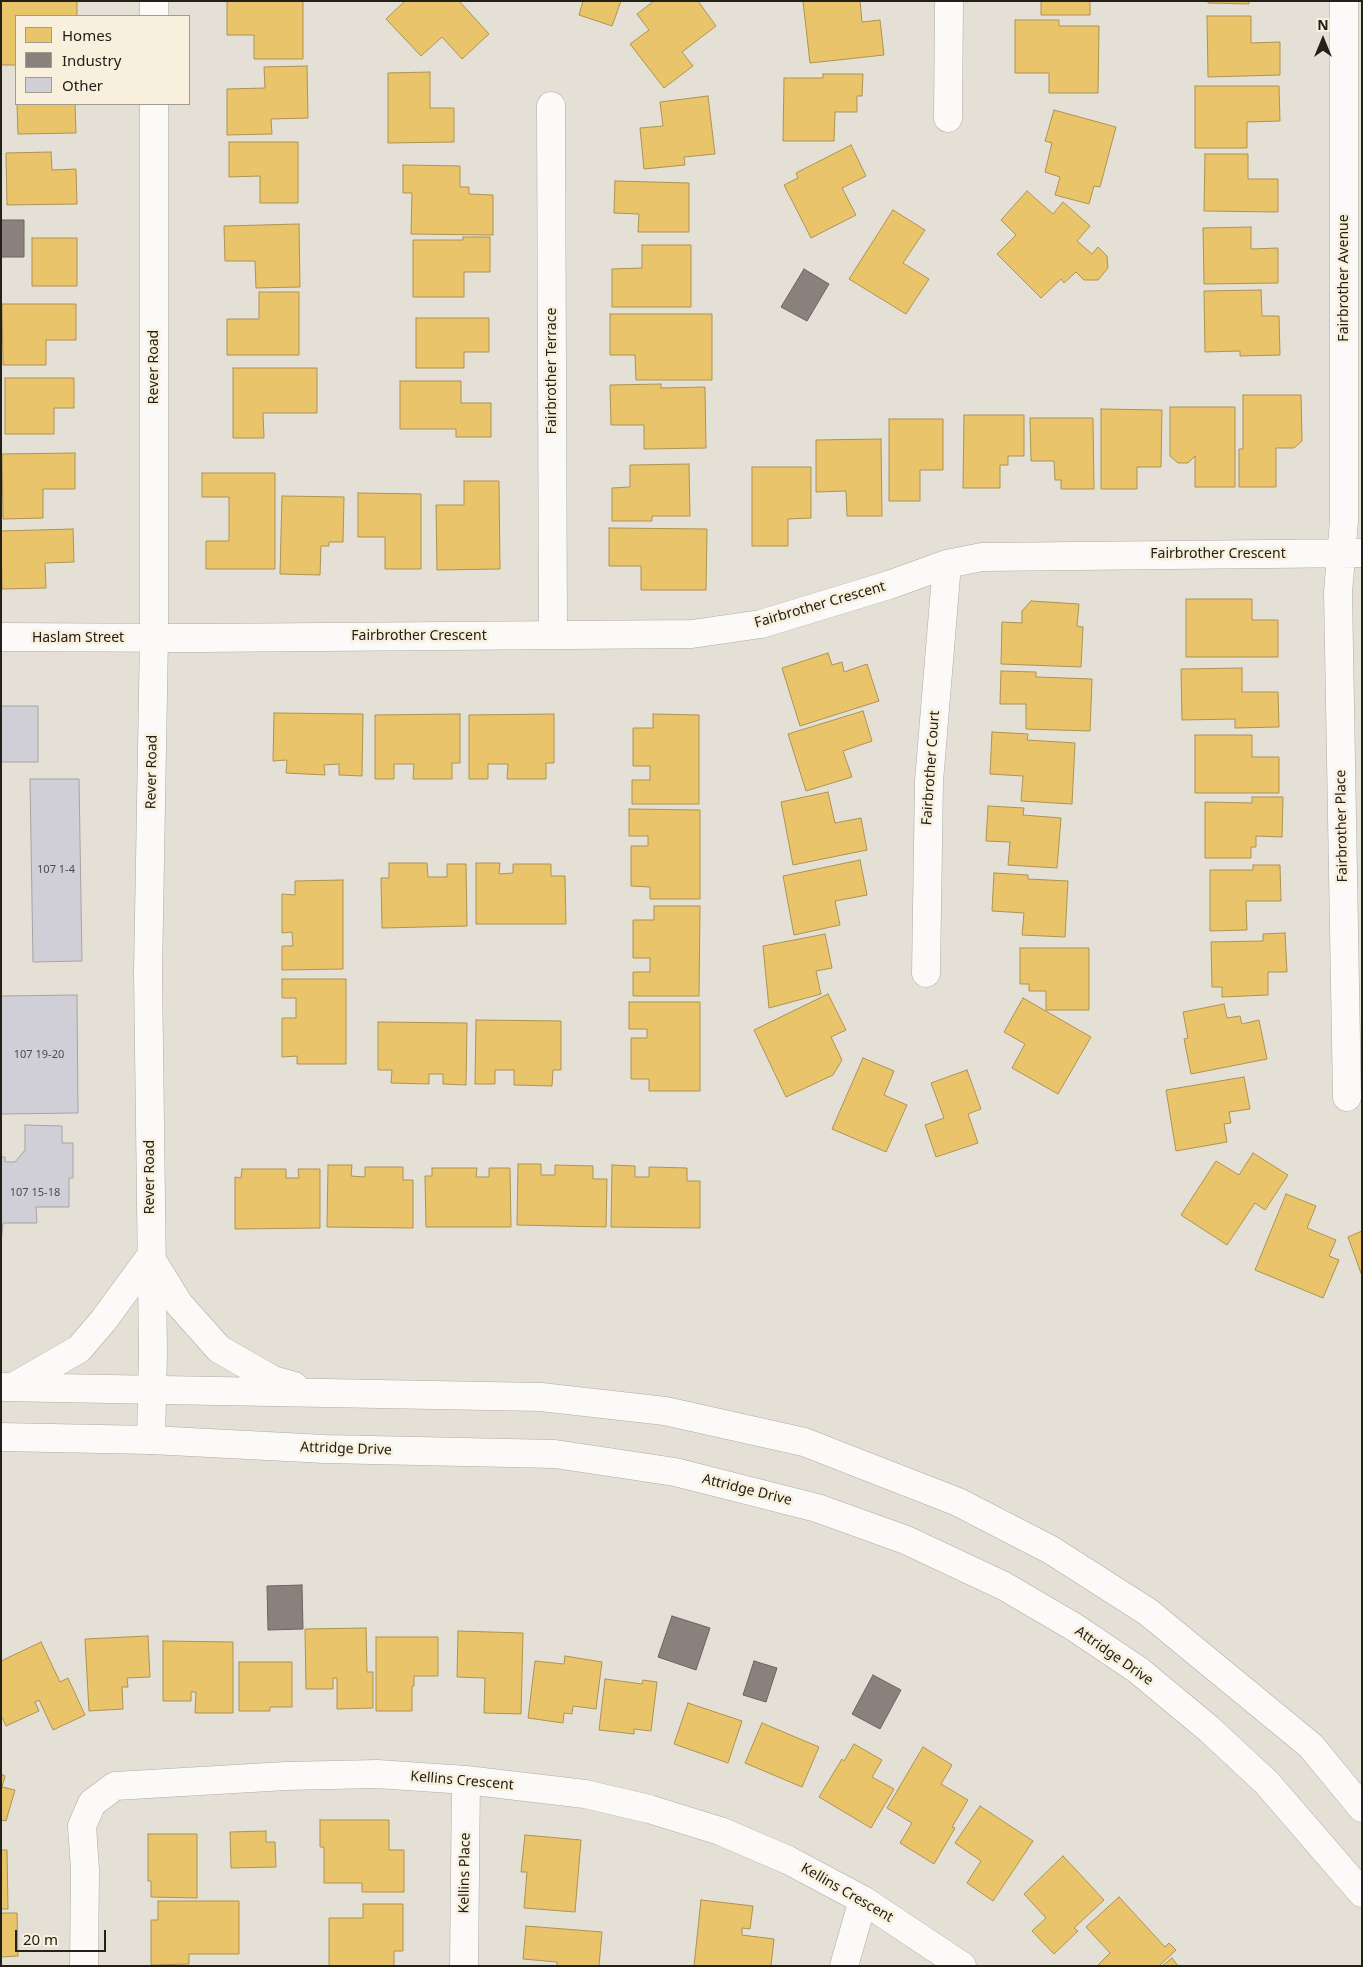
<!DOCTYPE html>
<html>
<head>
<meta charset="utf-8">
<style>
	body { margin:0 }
	#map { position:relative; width:1363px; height:1967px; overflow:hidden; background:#e5e0d5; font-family:"Noto Sans",sans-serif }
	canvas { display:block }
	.frame { position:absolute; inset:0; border:2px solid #222019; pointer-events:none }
	.legend { position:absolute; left:15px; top:15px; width:175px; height:90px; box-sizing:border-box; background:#f8f0dc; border:1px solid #a29d8e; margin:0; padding:6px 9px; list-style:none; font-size:15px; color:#222019 }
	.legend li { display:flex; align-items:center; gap:10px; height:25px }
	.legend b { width:25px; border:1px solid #a29d8e }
	.north { position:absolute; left:1298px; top:15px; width:50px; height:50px; -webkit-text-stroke:4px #f8f0dc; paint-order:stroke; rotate:0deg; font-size:14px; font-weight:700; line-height:20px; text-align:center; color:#222019 }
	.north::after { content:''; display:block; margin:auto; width:18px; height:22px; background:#222019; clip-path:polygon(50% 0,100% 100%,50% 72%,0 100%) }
	.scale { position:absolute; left:15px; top:1930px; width:91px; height:22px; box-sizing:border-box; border:2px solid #222019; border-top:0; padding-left:6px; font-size:15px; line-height:18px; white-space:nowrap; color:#222019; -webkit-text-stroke:4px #f8f0dc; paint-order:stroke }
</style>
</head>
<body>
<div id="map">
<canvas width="1363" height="1967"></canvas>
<div class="frame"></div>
<ul class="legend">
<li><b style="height:14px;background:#e9c46a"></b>Homes</li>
<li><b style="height:14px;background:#8a817c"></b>Industry</li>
<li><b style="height:14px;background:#d0ced7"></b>Other</li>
</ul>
<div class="north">N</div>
<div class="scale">20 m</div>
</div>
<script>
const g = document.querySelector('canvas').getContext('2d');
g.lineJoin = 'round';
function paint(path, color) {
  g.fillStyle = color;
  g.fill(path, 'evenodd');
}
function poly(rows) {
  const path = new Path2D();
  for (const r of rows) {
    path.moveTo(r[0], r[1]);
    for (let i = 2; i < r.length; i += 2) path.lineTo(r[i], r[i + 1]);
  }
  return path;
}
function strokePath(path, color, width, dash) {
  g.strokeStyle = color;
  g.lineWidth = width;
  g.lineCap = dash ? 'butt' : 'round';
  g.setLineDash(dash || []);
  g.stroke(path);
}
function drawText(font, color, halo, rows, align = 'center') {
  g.font = font + ' "Noto Sans",sans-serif';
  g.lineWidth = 5;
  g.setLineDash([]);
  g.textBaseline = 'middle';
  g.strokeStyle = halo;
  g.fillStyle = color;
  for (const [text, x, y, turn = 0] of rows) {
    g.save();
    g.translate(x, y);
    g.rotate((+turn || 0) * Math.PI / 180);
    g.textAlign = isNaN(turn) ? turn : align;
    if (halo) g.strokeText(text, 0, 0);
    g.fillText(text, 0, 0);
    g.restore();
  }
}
const homes = poly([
	[1,1,77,1,77,16,16,16,16,65,1,65,1,1],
	[227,1,303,1,303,59,254,59,254,35,227,35,227,1],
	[405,1,459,1,489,34,462,59,442,37,421,56,386,19,405,1],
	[583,1,621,1,612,26,579,15,583,1],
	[654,1,698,1,716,26,682,52,693,66,664,88,630,44,649,30,637,14,654,1],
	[803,1,860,1,862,22,880,20,884,55,810,63,803,1],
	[1041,1,1090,1,1090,15,1041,15,1041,1],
	[1208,1,1249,1,1249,4,1208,3,1208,1],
	[1207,16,1251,16,1251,43,1280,42,1280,75,1208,77,1207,16],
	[1015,20,1059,20,1059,26,1099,26,1098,93,1049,93,1049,73,1015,73,1015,20],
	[307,66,308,118,271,119,272,134,227,135,227,89,265,88,264,67,307,66],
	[430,72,430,108,454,108,454,142,388,143,388,73,430,72],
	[823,74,863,74,862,96,857,96,857,112,835,112,834,141,783,141,784,78,823,78,823,74],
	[1195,86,1279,86,1280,121,1247,122,1247,148,1195,148,1195,86],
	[708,96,715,154,684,157,685,165,644,169,640,128,663,126,660,102,708,96],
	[17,104,75,104,76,133,18,134,17,104],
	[1054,110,1116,127,1100,187,1094,186,1089,204,1055,195,1060,177,1045,172,1052,143,1045,141,1054,110],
	[229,142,298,142,298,203,260,203,260,176,229,177,229,142],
	[851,145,866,176,842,188,856,215,811,238,784,185,798,178,796,173,851,145],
	[51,152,52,170,76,169,77,204,7,205,6,153,51,152],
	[1205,154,1248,154,1248,179,1278,179,1278,212,1204,211,1205,154],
	[403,165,460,166,460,187,469,187,469,194,493,195,493,235,411,234,412,193,403,193,403,165],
	[615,181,689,183,689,232,638,232,639,214,614,213,615,181],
	[1027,191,1053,214,1063,202,1090,226,1077,241,1092,254,1098,247,1107,256,1108,268,1098,280,1084,280,1076,272,1064,283,1061,279,1041,298,997,254,1016,235,1001,220,1027,191],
	[893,210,925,230,903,263,929,279,906,314,849,279,893,210],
	[299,224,300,287,256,288,255,261,225,261,224,226,299,224],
	[1251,227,1251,249,1278,248,1278,283,1204,284,1203,228,1251,227],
	[463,237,490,237,490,272,464,272,464,297,413,297,413,240,463,240,463,237],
	[32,238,77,238,77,286,32,286,32,238],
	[642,245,691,245,691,307,612,307,612,269,642,268,642,245],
	[1261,290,1262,316,1279,316,1280,355,1240,356,1240,351,1205,352,1204,291,1261,290],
	[259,292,299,292,299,355,227,355,227,319,259,319,259,292],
	[2,304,76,304,76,340,46,340,46,365,3,365,2,304],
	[610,314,712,314,712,380,636,380,635,355,610,355,610,314],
	[416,318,489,318,489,352,464,352,464,368,416,368,416,318],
	[233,368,317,368,317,413,263,413,264,438,233,438,233,368],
	[5,378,74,378,74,408,54,408,54,434,5,434,5,378],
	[400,381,461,381,461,403,491,403,491,437,456,437,456,429,400,429,400,381],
	[661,384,661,388,705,387,706,448,644,449,644,425,611,425,610,385,661,384],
	[1243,395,1301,395,1302,441,1294,448,1276,448,1276,487,1239,487,1239,449,1243,449,1243,395],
	[1170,407,1235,407,1235,487,1195,487,1195,456,1188,463,1178,463,1170,456,1170,407],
	[1101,409,1162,410,1161,467,1137,467,1137,489,1101,489,1101,409],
	[964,415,1024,415,1024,456,1008,456,1008,465,1000,465,1000,488,963,488,964,415],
	[1030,418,1093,418,1094,489,1061,489,1061,480,1055,480,1054,461,1031,461,1030,418],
	[889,419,943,419,943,470,920,470,920,501,889,501,889,419],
	[881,439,882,516,847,516,846,491,816,492,816,440,881,439],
	[75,453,75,489,43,489,43,518,3,519,2,454,75,453],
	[689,464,690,516,652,516,652,521,612,521,612,488,630,487,630,465,689,464],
	[752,467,811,467,811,518,788,519,788,546,752,546,752,467],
	[202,473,275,473,275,569,206,569,206,541,229,541,229,497,202,497,202,473],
	[464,481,499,481,500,569,437,570,436,505,464,505,464,481],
	[358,493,421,494,421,569,385,569,385,537,358,537,358,493],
	[282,496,344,497,343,542,329,542,329,546,321,546,320,575,280,574,282,496],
	[609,528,707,529,706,590,641,590,641,566,609,566,609,528],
	[73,529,74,562,45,563,46,588,2,589,1,531,73,529],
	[1186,599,1252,599,1252,620,1278,620,1278,657,1186,657,1186,599],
	[1031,601,1079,604,1077,626,1083,627,1081,667,1001,664,1002,622,1022,623,1022,611,1031,601],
	[828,653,832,665,842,662,844,672,867,664,879,701,800,726,782,668,828,653],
	[1242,668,1242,692,1278,692,1279,727,1235,728,1235,719,1182,720,1181,669,1242,668],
	[1001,671,1036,672,1036,677,1092,679,1090,731,1026,729,1026,704,1000,704,1001,671],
	[863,711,872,741,843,751,852,777,806,791,788,734,863,711],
	[274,713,363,714,362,776,339,775,339,764,324,765,325,775,286,773,287,760,273,761,274,713],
	[460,714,460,763,452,763,452,779,413,779,414,764,394,764,394,779,375,779,375,715,460,714],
	[554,714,554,763,546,763,546,779,507,779,508,764,488,764,488,779,469,779,469,715,554,714],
	[653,714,699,715,699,804,632,804,632,780,650,780,650,766,633,766,633,728,653,728,653,714],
	[992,732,1028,734,1027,740,1075,743,1072,804,1021,801,1023,776,990,774,992,732],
	[1195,735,1252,735,1252,757,1279,757,1279,793,1195,793,1195,735],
	[828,792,835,823,861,818,867,850,793,865,781,802,828,792],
	[1252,797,1283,797,1282,837,1256,836,1256,847,1251,847,1251,858,1205,858,1205,802,1252,803,1252,797],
	[988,806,1024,808,1023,815,1061,818,1057,868,1008,865,1010,842,986,841,988,806],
	[629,809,700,810,700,899,650,899,650,887,631,886,631,846,648,846,648,836,629,836,629,809],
	[860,860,867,895,835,901,840,925,794,935,783,876,860,860],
	[389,863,427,863,428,877,447,877,447,864,466,864,467,926,382,928,381,878,389,878,389,863],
	[476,863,500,863,499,874,513,873,513,864,551,864,551,876,565,876,566,924,476,924,476,863],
	[1253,865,1280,865,1281,901,1246,901,1247,930,1210,931,1210,870,1253,870,1253,865],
	[994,873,1028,875,1028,879,1068,881,1065,937,1022,935,1024,913,992,911,994,873],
	[343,880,343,969,282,970,282,946,293,946,292,932,282,933,282,894,295,895,295,881,343,880],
	[654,906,700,906,699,996,633,996,633,972,650,972,650,958,633,958,633,920,654,920,654,906],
	[1285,933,1287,972,1268,972,1268,995,1222,997,1222,987,1212,987,1211,942,1263,941,1263,934,1285,933],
	[825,934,832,968,816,971,821,994,769,1008,763,946,825,934],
	[1020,948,1089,948,1089,1010,1046,1010,1046,991,1029,991,1029,984,1020,984,1020,948],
	[282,979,346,979,346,1064,297,1064,297,1056,282,1057,282,1018,296,1018,296,998,282,998,282,979],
	[828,994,846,1030,831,1037,842,1060,833,1075,786,1097,754,1030,828,994],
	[1023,998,1091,1037,1058,1094,1012,1068,1025,1044,1004,1032,1023,998],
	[629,1002,700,1002,700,1091,649,1091,649,1079,631,1079,631,1038,647,1038,647,1029,629,1029,629,1002],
	[1224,1004,1227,1018,1240,1016,1242,1024,1259,1020,1267,1059,1191,1074,1184,1039,1188,1038,1183,1012,1224,1004],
	[476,1020,561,1021,561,1070,553,1070,552,1086,514,1085,514,1070,495,1070,495,1084,475,1084,476,1020],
	[378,1022,467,1023,466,1085,443,1084,443,1074,429,1074,429,1084,391,1083,392,1070,378,1070,378,1022],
	[863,1058,894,1071,884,1095,907,1105,886,1152,832,1129,863,1058],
	[967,1070,981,1109,968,1114,978,1143,936,1157,925,1125,944,1118,931,1083,967,1070],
	[1244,1077,1250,1109,1229,1112,1231,1123,1224,1124,1227,1142,1176,1151,1166,1090,1244,1077],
	[1253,1153,1288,1175,1265,1210,1255,1203,1227,1245,1181,1215,1216,1161,1239,1175,1253,1153],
	[518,1164,541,1164,541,1175,555,1175,555,1165,593,1166,593,1179,607,1179,606,1227,517,1225,518,1164],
	[328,1165,352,1165,351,1176,365,1177,365,1167,403,1167,403,1180,413,1180,413,1228,327,1227,328,1165],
	[612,1165,635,1166,635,1177,649,1177,649,1167,687,1168,687,1181,700,1181,700,1228,611,1227,612,1165],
	[432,1168,477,1168,476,1177,489,1177,489,1168,510,1168,511,1227,426,1227,425,1176,432,1176,432,1168],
	[242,1169,286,1169,286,1178,299,1178,298,1169,320,1169,320,1228,235,1229,235,1177,241,1178,242,1169],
	[1286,1194,1316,1206,1307,1228,1336,1240,1329,1256,1339,1260,1323,1298,1255,1270,1286,1194],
	[1362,1231,1362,1276,1348,1237,1362,1231],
	[366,1628,367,1672,373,1672,373,1708,337,1709,337,1678,333,1678,333,1689,306,1689,305,1629,366,1628],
	[458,1631,523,1633,521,1714,484,1713,485,1678,457,1677,458,1631],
	[148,1636,150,1677,127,1678,128,1687,122,1687,123,1709,89,1711,85,1639,148,1636],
	[376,1637,438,1637,438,1676,414,1676,414,1686,412,1686,412,1711,376,1711,376,1637],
	[163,1641,233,1642,233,1713,195,1713,196,1692,191,1692,191,1701,163,1701,163,1641],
	[41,1642,60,1682,68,1678,85,1715,53,1730,39,1700,35,1702,39,1711,6,1726,1,1715,1,1661,41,1642],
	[565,1656,602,1662,596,1709,573,1706,572,1714,564,1713,563,1723,528,1718,535,1661,564,1664,565,1656],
	[239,1662,292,1662,292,1707,270,1707,270,1711,239,1711,239,1662],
	[605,1679,642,1684,643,1680,657,1682,651,1731,634,1729,634,1734,599,1730,605,1679],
	[688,1703,742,1721,728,1763,674,1744,688,1703],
	[762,1723,819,1747,802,1787,745,1763,762,1723],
	[854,1744,882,1760,872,1777,894,1789,871,1828,819,1797,842,1759,844,1761,854,1744],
	[923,1747,952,1765,941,1784,968,1800,952,1827,955,1828,934,1864,900,1843,912,1823,887,1808,923,1747],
	[1,1774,5,1776,2,1787,15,1790,6,1821,1,1820,1,1774],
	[980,1806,1033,1841,993,1901,967,1883,981,1861,955,1843,980,1806],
	[320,1820,389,1820,389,1850,404,1850,404,1892,362,1892,362,1883,324,1883,324,1847,320,1847,320,1820],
	[266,1831,266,1842,275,1842,276,1867,231,1868,230,1832,266,1831],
	[148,1834,197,1834,197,1898,151,1897,151,1881,148,1881,148,1834],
	[525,1835,581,1840,575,1912,524,1908,527,1872,521,1872,525,1835],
	[1,1850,7,1850,8,1909,1,1909,1,1850],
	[1063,1856,1104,1900,1074,1928,1078,1931,1054,1954,1032,1931,1046,1918,1024,1894,1063,1856],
	[1119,1897,1165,1947,1169,1943,1176,1950,1159,1966,1097,1966,1110,1953,1086,1927,1119,1897],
	[701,1900,753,1906,750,1929,742,1928,742,1935,774,1939,771,1966,694,1966,701,1900],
	[158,1901,239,1901,239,1954,189,1954,189,1964,151,1965,151,1920,158,1920,158,1901],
	[363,1904,403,1904,403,1951,394,1951,394,1966,329,1966,329,1918,363,1918,363,1904],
	[1,1913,17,1913,18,1956,1,1957,1,1913],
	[526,1926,602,1932,599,1966,557,1966,557,1962,523,1959,526,1926],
	[1172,1958,1178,1966,1162,1966,1172,1958]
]);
paint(homes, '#e9c46a');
strokePath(homes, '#ad9352', 1);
const industry = poly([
	[1,220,24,220,24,257,1,257,1,220],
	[804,269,829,284,807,321,781,307,804,269],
	[302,1585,303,1629,268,1630,267,1586,302,1585],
	[672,1616,710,1628,696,1670,658,1657,672,1616],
	[754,1661,777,1668,766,1702,743,1695,754,1661],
	[873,1675,901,1690,880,1729,852,1714,873,1675]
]);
paint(industry, '#8a817c');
strokePath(industry, '#6b645e', 1);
const building = poly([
	[1,706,38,706,38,762,1,762,1,706],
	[30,779,79,779,82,961,33,962,30,779],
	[77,995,78,1113,1,1114,1,996,77,995],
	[25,1125,62,1126,62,1143,73,1143,73,1178,69,1178,69,1207,36,1207,37,1223,3,1223,1,1244,1,1157,5,1157,5,1162,15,1162,25,1150,25,1125]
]);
paint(building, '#d0ced7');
strokePath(building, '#a6a4a2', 1);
const minor = poly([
	[154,1,154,16],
	[1344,1,1344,521,1338,592,1347,1097],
	[551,106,553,635],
	[948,118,949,1],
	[1,637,199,638,692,634,761,624,889,585,947,564,982,557,1362,553],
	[926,973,929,781,947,564],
	[151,1440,153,1353,148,972,154,638,154,104],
	[84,1966,85,1870,82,1826,92,1803,115,1786,286,1776,377,1774,466,1780,585,1794,649,1809,720,1831,788,1860,863,1900,962,1966],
	[464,1966,466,1780],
	[844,1966,863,1900]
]);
const major = poly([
	[1,1387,541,1397,665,1411,804,1442,958,1502,1051,1550,1148,1612,1311,1746,1362,1808],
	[13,1387,79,1349,103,1321,150,1257,179,1304,219,1349,273,1380,294,1386],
	[1,1437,151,1440,325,1449,555,1454,675,1472,817,1508,906,1540,1004,1586,1074,1627,1138,1670,1209,1729,1267,1783,1362,1893]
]);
strokePath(minor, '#afaba2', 29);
strokePath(major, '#afaba2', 29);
strokePath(minor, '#fbfaf9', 28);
strokePath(major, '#fbfaf9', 28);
drawText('11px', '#4e4c48', null, [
	["107 1-4",56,870],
	["107 19-20",39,1055],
	["107 15-18",35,1193]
]);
drawText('14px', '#222019', '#f8f0dc', [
	["Fairbrother Avenue",1344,278,-90],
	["Rever Road",154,367,-90],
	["Fairbrother Terrace",552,371,-90],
	["Fairbrother Crescent",1218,554],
	["Fairbrother Crescent",820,605,-16],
	["Fairbrother Crescent",419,636],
	["Haslam Street",78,638],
	["Fairbrother Court",931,768,-86],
	["Rever Road",152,772,-89],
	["Fairbrother Place",1342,826,-91],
	["Rever Road",150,1177,-90],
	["Attridge Drive",346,1449,2],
	["Attridge Drive",747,1490,14],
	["Attridge Drive",1114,1656,35],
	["Kellins Crescent",462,1781,5],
	["Kellins Place",465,1873,-89],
	["Kellins Crescent",847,1893,30]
]);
</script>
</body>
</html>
